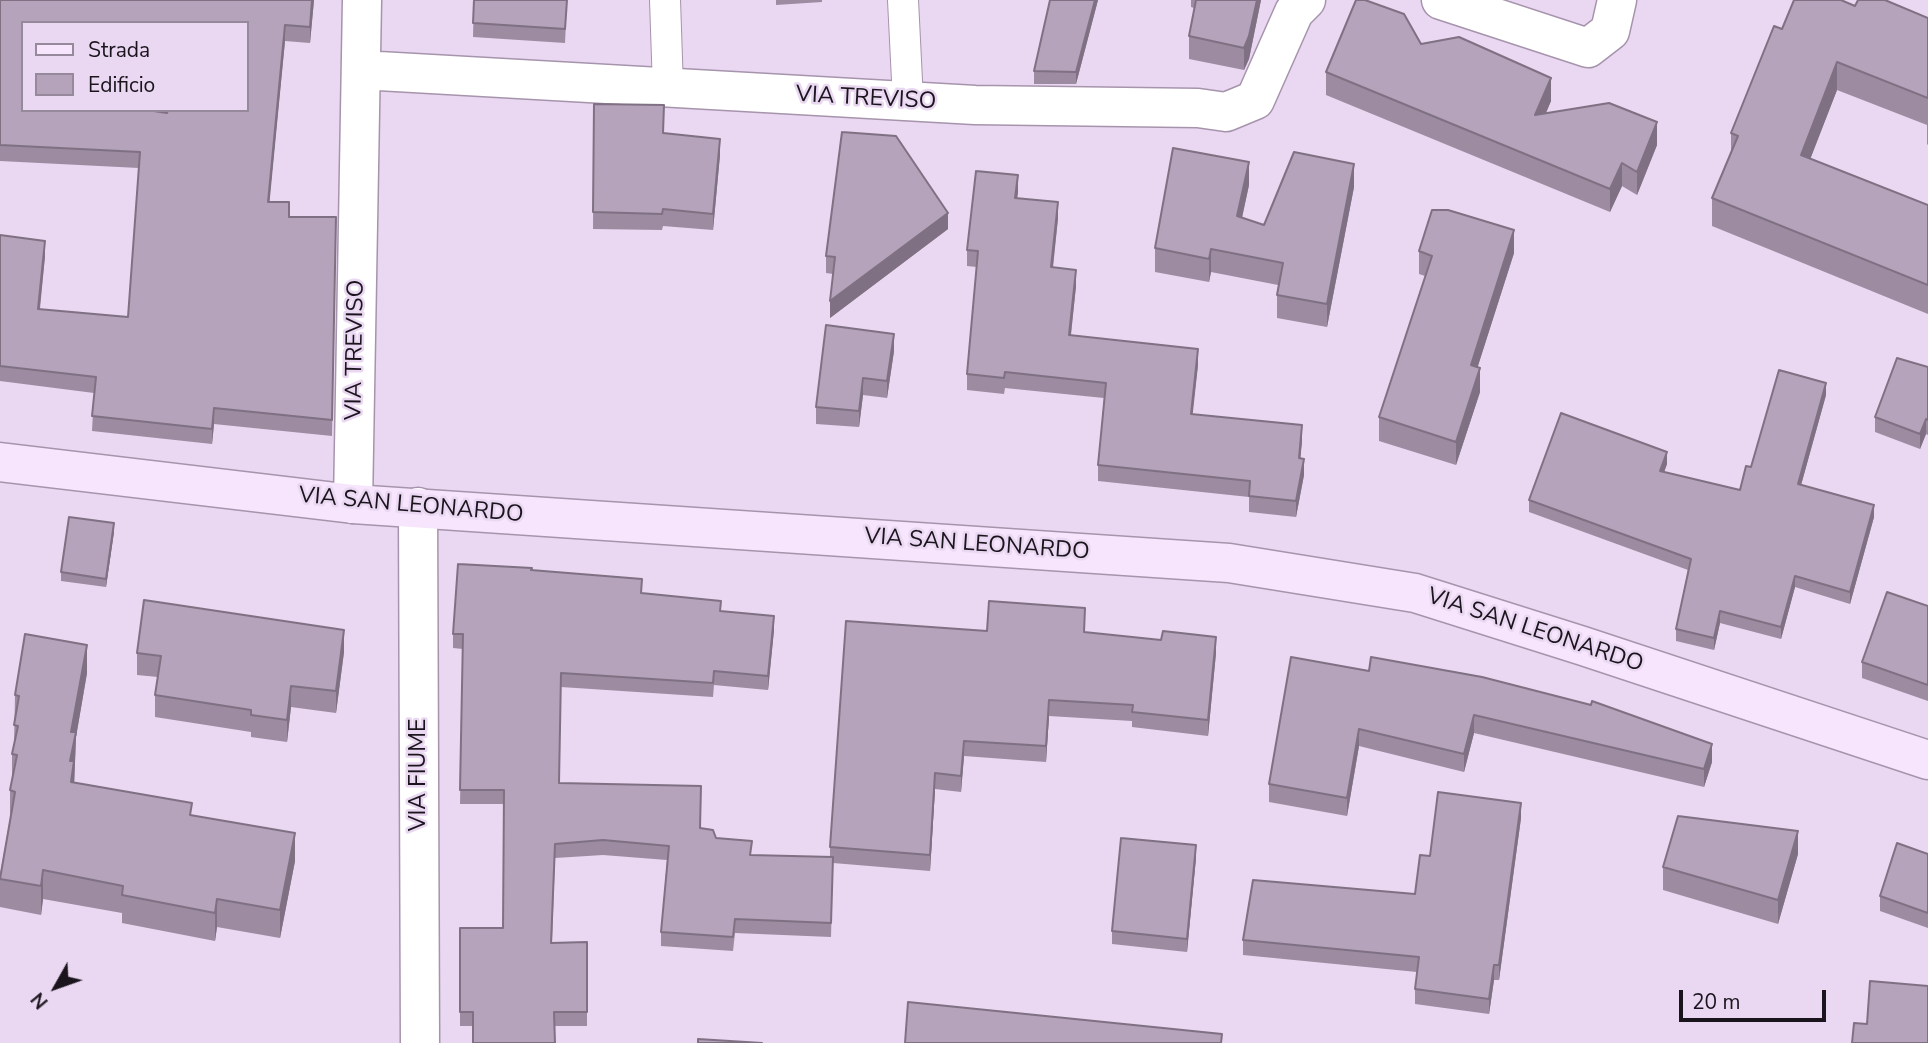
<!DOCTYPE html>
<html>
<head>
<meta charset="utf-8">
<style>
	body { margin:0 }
	#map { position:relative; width:1928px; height:1043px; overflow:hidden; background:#ead7f1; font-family:"Nunito Sans",sans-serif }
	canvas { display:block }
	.legend { position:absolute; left:21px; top:21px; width:228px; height:91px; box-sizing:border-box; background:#ead7f1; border:2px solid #97899c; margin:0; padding:9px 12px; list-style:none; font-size:21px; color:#1a141d }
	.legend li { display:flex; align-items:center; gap:14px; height:35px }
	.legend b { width:35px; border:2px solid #97899c }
	.north { position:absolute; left:21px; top:952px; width:70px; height:70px; -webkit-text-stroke:5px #ead7f1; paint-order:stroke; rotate:230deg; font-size:19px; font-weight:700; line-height:28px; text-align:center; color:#1a141d }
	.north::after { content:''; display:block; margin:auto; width:24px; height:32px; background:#1a141d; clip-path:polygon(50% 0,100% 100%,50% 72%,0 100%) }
	.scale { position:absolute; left:1679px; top:990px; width:147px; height:32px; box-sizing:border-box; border:4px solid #1a141d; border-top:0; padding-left:9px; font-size:21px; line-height:24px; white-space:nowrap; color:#1a141d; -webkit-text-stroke:5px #ead7f1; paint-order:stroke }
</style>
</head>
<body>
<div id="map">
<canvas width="1928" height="1043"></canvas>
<ul class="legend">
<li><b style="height:9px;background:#f7e5fd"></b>Strada</li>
<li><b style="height:19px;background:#b5a2bb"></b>Edificio</li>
</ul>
<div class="north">N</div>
<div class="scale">20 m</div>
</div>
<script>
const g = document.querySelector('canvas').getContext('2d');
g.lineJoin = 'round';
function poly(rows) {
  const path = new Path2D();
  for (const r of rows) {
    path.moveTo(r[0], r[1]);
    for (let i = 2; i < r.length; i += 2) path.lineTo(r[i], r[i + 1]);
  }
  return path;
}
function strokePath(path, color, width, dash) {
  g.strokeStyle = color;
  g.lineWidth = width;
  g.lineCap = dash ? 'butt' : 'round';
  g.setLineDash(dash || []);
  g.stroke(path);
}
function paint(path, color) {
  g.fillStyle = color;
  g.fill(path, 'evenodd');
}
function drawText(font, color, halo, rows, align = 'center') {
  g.font = font + ' "Nunito Sans",sans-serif';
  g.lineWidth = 5;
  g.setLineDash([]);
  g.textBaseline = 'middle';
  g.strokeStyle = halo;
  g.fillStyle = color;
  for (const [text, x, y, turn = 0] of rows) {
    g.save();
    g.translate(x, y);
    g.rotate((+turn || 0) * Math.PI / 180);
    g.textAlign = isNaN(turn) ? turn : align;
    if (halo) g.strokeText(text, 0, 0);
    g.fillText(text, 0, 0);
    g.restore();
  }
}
const service = poly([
	[665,0,668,88],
	[903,0,908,101]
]);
const minor = poly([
	[1441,0,1588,48,1610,31,1617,0],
	[361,70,975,105,1198,108,1226,112,1255,100,1294,12,1306,0],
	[353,504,362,0],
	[418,507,420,1043]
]);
const secondary = poly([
	[0,462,353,504,1229,563,1415,593,1583,646,1928,760]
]);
strokePath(service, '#a694ac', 32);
strokePath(minor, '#a694ac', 41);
strokePath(secondary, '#a694ac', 41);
strokePath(service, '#fff', 30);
strokePath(minor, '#fff', 38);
strokePath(secondary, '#f7e5fd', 38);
paint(poly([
	[0,0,314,0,310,43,285,41,269,202,289,217,336,217,332,436,214,424,212,444,92,431,94,393,0,381,0,235,45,256,40,309,128,317,139,168,0,161],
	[23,23,247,23,167,113,23,110],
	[474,0,567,0,565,43,473,37],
	[776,0,822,0,822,2,776,5],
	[1050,0,1098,0,1076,84,1034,84,1034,71],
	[1191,0,1261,0,1249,59,1244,70,1189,59,1189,36,1194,8,1191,7],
	[1855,6,1928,18,1928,145,1927,144,1927,125,1837,90,1810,159,1928,205,1928,314,1712,226,1712,198,1731,152,1731,133,1782,29],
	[1421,44,1551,101,1546,113,1657,145,1637,195,1622,186,1610,212,1326,95,1326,72],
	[594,104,720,155,713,230,663,226,662,230,593,229],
	[1249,185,1242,218,1264,225,1354,187,1327,327,1277,318,1277,295,1278,285,1211,272,1209,282,1155,272,1155,248],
	[1018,192,1017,198,1058,218,1053,268,1076,286,1071,335,1198,365,1192,414,1302,441,1300,458,1304,475,1296,517,1249,512,1249,497,1098,481,1098,465,1104,398,1005,388,1004,394,967,390,967,374,977,267,967,266,967,250],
	[948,229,830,318,833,274,826,273,826,256],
	[1419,251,1514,253,1477,368,1480,392,1456,465,1379,441,1379,417,1425,276,1419,274],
	[894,351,887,398,863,395,859,427,816,424,816,407],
	[1928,367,1928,435,1926,434,1920,449,1875,432,1875,417],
	[1826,395,1801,485,1874,517,1850,604,1795,587,1781,639,1720,623,1714,650,1676,641,1676,629,1688,570,1529,512,1529,500,1667,464,1664,472,1740,490,1751,467],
	[114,532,106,587,61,581,61,572],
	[642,593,721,611,774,630,768,690,714,685,713,697,561,687,559,783,700,829,716,838,752,855,830,857,830,847,987,631,1085,624,1085,632,1216,653,1208,736,1132,727,1132,721,1049,716,1046,762,964,756,961,792,935,789,930,871,833,863,831,937,735,933,733,951,661,946,661,932,667,860,603,855,555,858,552,943,587,942,587,1026,460,1026,460,928,503,928,504,804,460,804,463,649,453,648,453,634],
	[1928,606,1928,701,1862,678,1862,662],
	[344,652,336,713,291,707,287,742,251,737,251,732,155,717,155,695,158,677,137,675,137,653],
	[1291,657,1712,762,1704,787,1474,733,1464,772,1359,746,1347,816,1269,802,1269,784],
	[87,673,76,737,74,783,192,815,295,861,280,938,217,927,215,941,122,923,122,913,43,899,41,915,0,907,0,874,10,819,10,790,12,782,12,754,14,744,15,695],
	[1521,818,1499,980,1494,980,1489,1014,1415,1004,1415,989,1417,972,1243,955,1243,940,1415,894,1430,856],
	[1798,854,1778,924,1663,890,1663,867],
	[1928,854,1928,928,1880,911,1880,896],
	[1196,858,1187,952,1112,944,1112,931]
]), '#9c8ba1');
paint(poly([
	[312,0,314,0,310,43,310,27],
	[1095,0,1098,0,1076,84,1076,72],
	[1257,0,1261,0,1249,59,1244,70,1244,48],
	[285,25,285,41,268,218,268,202],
	[1837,62,1837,90,1801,183,1801,155],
	[1551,78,1551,101,1535,138,1535,115],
	[1657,122,1657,145,1637,195,1637,172],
	[720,139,720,155,713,230,713,214],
	[1249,162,1249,185,1237,240,1237,216],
	[1622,163,1622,186,1610,212,1610,189],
	[1354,164,1354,187,1327,327,1327,304],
	[1018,175,1018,192,1015,214,1015,198],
	[1058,202,1058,218,1051,283,1051,267],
	[948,213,948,229,830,318,830,301],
	[1514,230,1514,253,1471,388,1471,365],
	[45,241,45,256,38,324,38,309],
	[1211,249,1211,272,1209,282,1209,259],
	[1076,270,1076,286,1069,351,1069,335],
	[894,334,894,351,887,398,887,381],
	[1198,349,1198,365,1191,430,1191,414],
	[1480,368,1480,392,1456,465,1456,442],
	[863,378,863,395,859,427,859,411],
	[1826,383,1826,395,1798,496,1798,484],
	[214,408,214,424,212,444,212,429],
	[1926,419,1926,434,1920,449,1920,434],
	[1302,425,1302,441,1299,474,1299,458],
	[1667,452,1667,464,1660,483,1660,471],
	[1304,459,1304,475,1296,517,1296,501],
	[1874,505,1874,517,1850,604,1850,592],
	[114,523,114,532,106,587,106,579],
	[1795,576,1795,587,1781,639,1781,627],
	[1720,611,1720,623,1714,650,1714,638],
	[774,616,774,630,768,690,768,676],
	[344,630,344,652,336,713,336,691],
	[1216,637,1216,653,1208,736,1208,720],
	[87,645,87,673,76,737,74,789,71,810,70,761,71,732],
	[291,686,291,707,287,742,287,720],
	[1049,700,1049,716,1046,762,1046,746],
	[1474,715,1474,733,1464,772,1464,754],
	[1359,729,1359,746,1347,816,1347,798],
	[964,741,964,756,961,792,961,776],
	[1712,744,1712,762,1704,787,1704,769],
	[935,773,935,789,930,871,930,855],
	[1521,803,1521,818,1499,980,1499,965],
	[1798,831,1798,854,1778,924,1778,900],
	[295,833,295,861,280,938,280,910],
	[1196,845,1196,858,1187,952,1187,939],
	[43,870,43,899,41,915,41,886],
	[217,899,217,927,215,941,215,913],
	[1494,965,1494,980,1489,1014,1489,999]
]), '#7f7183');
const building = poly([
	[0,0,312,0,310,27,285,25,268,202,289,202,289,217,336,217,332,420,214,408,212,429,92,416,96,377,0,366,0,235,45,241,38,309,128,317,140,152,0,145,0,0],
	[23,23,247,23,247,110,168,110,167,113,147,110,23,110,23,23],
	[474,0,567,0,565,29,473,23,474,0],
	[1050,0,1095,0,1076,72,1034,71,1050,0],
	[1196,0,1257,0,1249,36,1244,48,1189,36,1196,0],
	[1356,0,1365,0,1404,14,1421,44,1459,37,1551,78,1535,115,1609,103,1657,122,1637,172,1622,163,1610,189,1326,72,1356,0],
	[1794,0,1841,0,1855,6,1858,0,1885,0,1928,18,1928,98,1837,62,1801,155,1928,205,1928,285,1712,198,1738,136,1731,133,1774,26,1782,29,1794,0],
	[594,104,664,105,663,133,720,139,713,214,663,209,662,214,593,212,594,104],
	[842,132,896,136,948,213,830,301,835,257,826,256,842,132],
	[1173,148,1249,162,1237,216,1264,225,1294,152,1354,164,1327,304,1277,295,1283,263,1211,249,1209,259,1155,248,1173,148],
	[976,171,1018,175,1015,198,1058,202,1051,267,1076,270,1069,335,1198,349,1191,414,1302,425,1299,458,1304,459,1296,501,1249,496,1250,481,1098,465,1106,383,1005,372,1004,378,967,374,978,251,967,250,976,171],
	[1432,210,1448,210,1514,230,1471,365,1480,368,1456,442,1379,417,1432,256,1419,251,1432,210],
	[826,325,894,334,887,381,863,378,859,411,816,407,826,325],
	[1897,358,1928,367,1928,420,1926,419,1920,434,1875,417,1897,358],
	[1779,370,1826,383,1798,484,1874,505,1850,592,1795,576,1781,627,1720,611,1714,638,1676,629,1691,559,1529,500,1561,413,1667,452,1660,471,1740,490,1746,466,1751,467,1779,370],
	[69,517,114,523,106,579,61,572,69,517],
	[458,564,532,568,531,570,642,579,641,593,721,601,720,611,774,616,768,676,714,671,713,683,561,673,559,783,701,786,700,828,713,830,716,838,752,841,750,855,833,857,831,923,735,919,733,937,661,932,669,846,603,840,555,844,551,943,587,942,587,1012,554,1012,555,1043,473,1043,473,1012,460,1012,460,928,503,928,504,790,460,790,463,634,453,634,458,564],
	[1887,592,1928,606,1928,685,1862,662,1887,592],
	[144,600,344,630,336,691,291,686,287,720,251,715,251,710,155,695,161,656,137,653,144,600],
	[989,601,1085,608,1084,632,1161,640,1163,631,1216,637,1208,720,1132,712,1133,705,1049,700,1046,746,964,741,961,776,935,773,930,855,830,847,846,621,987,631,989,601],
	[25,634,87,645,71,732,76,732,70,761,74,761,71,782,192,803,190,815,295,833,280,910,217,899,215,913,122,895,123,886,43,870,41,886,0,879,15,792,10,790,17,755,12,754,18,726,14,725,19,696,15,695,25,634],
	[1291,657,1369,671,1371,657,1482,677,1591,705,1592,701,1712,744,1704,769,1474,715,1464,754,1359,729,1347,798,1269,784,1291,657],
	[1438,792,1521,803,1499,965,1494,965,1489,999,1415,989,1419,957,1243,940,1253,880,1415,894,1420,855,1430,856,1438,792],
	[1678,816,1798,831,1778,900,1663,867,1678,816],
	[1121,838,1196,845,1187,939,1112,931,1121,838],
	[1897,843,1928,854,1928,913,1880,896,1897,843],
	[1870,981,1928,986,1928,1043,1852,1043,1854,1023,1867,1024,1870,981],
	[908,1002,1222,1034,1221,1043,905,1043,908,1002],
	[698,1039,762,1043,698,1043,698,1039]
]);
paint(building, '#b5a2bb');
strokePath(building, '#7f7183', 2);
drawText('23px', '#1a141d', '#ead7f1', [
	["VIA TREVISO",866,99,3],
	["VIA TREVISO",356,350,-89],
	["VIA SAN LEONARDO",411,506,5],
	["VIA SAN LEONARDO",977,545,4],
	["VIA SAN LEONARDO",1535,631,18],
	["VIA FIUME",419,775,-90]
]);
</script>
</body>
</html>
